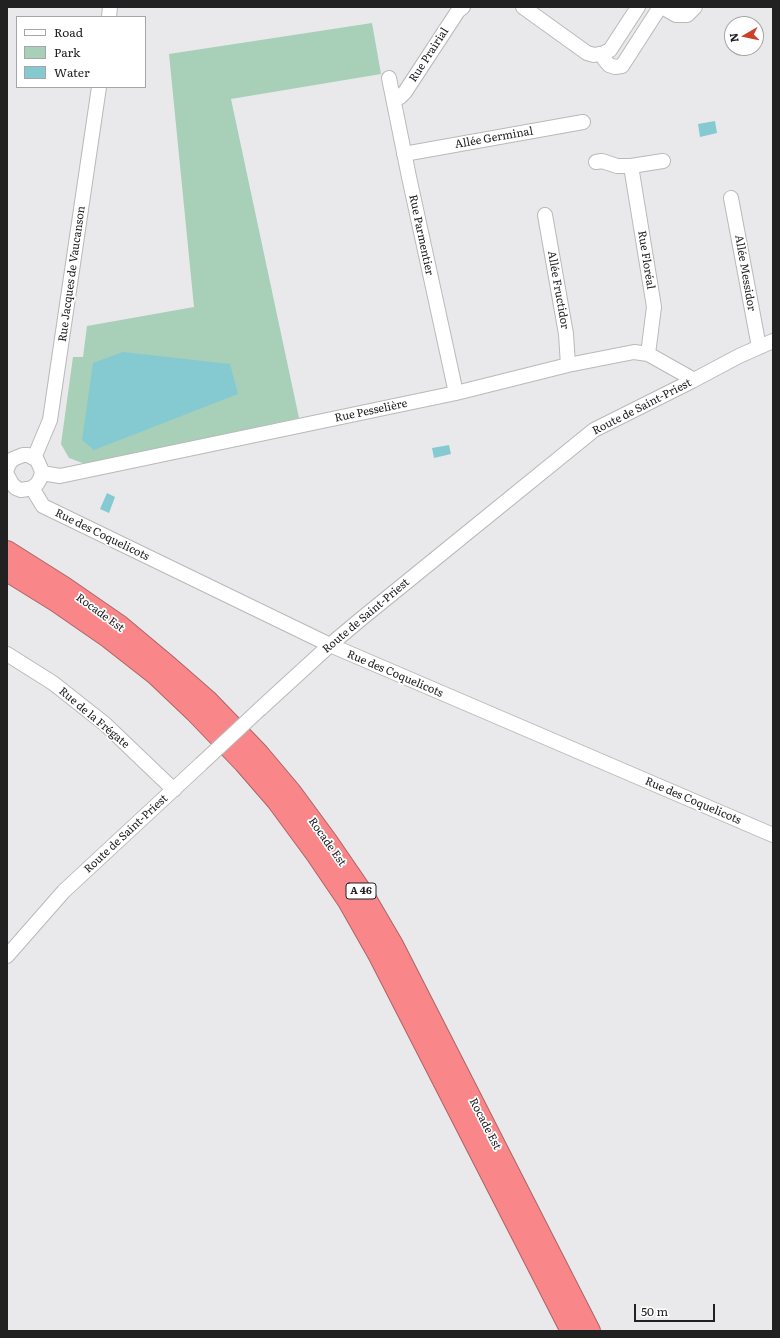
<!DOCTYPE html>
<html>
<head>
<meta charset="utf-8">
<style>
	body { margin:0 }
	#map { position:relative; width:780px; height:1338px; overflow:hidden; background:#e9e9eb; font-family:Literata,serif }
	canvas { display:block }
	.frame { position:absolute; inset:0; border:8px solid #212122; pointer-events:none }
	.legend { position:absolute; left:16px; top:16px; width:130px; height:72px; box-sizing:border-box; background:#fff; border:1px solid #a6a6a7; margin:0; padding:5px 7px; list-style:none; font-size:12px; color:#212122 }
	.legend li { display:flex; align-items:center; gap:8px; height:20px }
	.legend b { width:20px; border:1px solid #a6a6a7 }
	.north { position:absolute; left:724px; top:16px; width:40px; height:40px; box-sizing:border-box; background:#fff; border:1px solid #a6a6a7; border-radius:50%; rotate:261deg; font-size:11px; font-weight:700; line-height:16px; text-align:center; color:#212122 }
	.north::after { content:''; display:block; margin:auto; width:14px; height:18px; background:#cc402a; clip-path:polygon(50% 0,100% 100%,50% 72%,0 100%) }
	.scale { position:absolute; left:634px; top:1304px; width:81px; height:18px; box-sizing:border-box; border:2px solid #212122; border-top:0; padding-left:5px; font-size:12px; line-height:14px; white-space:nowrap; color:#212122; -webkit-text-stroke:3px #fff; paint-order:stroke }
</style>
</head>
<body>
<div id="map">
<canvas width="780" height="1338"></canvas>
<div class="frame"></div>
<ul class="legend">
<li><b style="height:5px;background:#fff"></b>Road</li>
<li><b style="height:11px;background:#a8cfb8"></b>Park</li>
<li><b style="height:11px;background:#84cad0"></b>Water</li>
</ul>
<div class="north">N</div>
<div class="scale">50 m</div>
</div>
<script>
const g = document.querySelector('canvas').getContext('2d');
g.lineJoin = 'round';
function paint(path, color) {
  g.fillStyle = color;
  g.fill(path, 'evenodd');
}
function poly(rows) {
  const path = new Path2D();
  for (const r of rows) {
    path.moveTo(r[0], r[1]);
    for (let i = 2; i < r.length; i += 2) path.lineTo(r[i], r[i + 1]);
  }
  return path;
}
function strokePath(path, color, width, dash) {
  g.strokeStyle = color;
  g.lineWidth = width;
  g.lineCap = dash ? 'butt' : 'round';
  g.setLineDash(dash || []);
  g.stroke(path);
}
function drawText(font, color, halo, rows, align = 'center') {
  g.font = font + ' Literata,serif';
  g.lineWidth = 3.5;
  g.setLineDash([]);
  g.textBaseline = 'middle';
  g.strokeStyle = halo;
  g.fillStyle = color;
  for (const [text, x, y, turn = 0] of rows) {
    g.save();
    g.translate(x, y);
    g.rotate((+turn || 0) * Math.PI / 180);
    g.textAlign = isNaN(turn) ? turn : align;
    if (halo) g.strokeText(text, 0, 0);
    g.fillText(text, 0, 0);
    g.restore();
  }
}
paint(poly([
	[372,23,381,74,231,99,299,418,85,464,69,458,61,444,73,357,83,357,87,326,194,307,169,54]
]), '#a8cfb8');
paint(poly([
	[715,121,717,133,700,137,698,124],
	[123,352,230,364,238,394,94,450,82,440,93,363],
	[449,445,451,454,434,458,432,448],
	[107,493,115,497,109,513,100,509]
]), '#84cad0');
const minor = poly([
	[523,7,587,53,594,55,604,53,610,50,638,7],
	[662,7,676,15,687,15,695,7],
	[109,17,110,7],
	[604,53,604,59,609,65,615,67,622,66,660,7],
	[389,78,409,177,456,393],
	[394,100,400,97,405,92,458,11,463,7],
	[404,154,583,122],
	[596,162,602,161,617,166,631,166],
	[731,198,759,347],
	[545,215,566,334,568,365],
	[648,354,654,307,631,166,663,161],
	[34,458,50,420,99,87],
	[7,469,9,464,13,459,23,455,28,455,37,460,41,469,42,473,40,479,37,484,32,488,27,489,21,490,16,488,12,484,7,475],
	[42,473,60,476,456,393,568,365,634,352,648,354,689,377,692,381],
	[32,488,43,506,330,645,773,835],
	[7,654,53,683,105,724,174,790],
	[260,709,330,645,361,619,594,430,692,381,739,356,773,341],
	[7,956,64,891,201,764]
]);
const highway = poly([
	[7,551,64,587,119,625,168,666,207,700,259,754,291,792,327,841,362,892,393,945,590,1331],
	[7,571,57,602,109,638,155,674,195,712,244,763,277,801,316,854,348,901,378,954,571,1331]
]);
strokePath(minor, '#b9b9bb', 16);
strokePath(highway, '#ad6366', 22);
strokePath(minor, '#fff', 14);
strokePath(highway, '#f9878a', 20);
const minorBridge = poly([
	[201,764,260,709]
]);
strokePath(minorBridge, '#b9b9bb', 16, []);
strokePath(minorBridge, '#fff', 14);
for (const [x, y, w] of [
	[361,891,30]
]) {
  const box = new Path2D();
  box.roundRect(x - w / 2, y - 8, w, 16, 3);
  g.fillStyle = '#fff';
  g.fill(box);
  strokePath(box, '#212122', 1);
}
drawText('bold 10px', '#212122', null, [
	["A 46",361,891]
]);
drawText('11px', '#212122', '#fff', [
	["Rue Prairial",429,55,-57],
	["Allée Germinal",494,138,-10],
	["Rue Parmentier",421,235,78],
	["Rue Floréal",646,260,81],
	["Allée Messidor",745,273,80],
	["Rue Jacques de Vaucanson",72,274,-82],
	["Allée Fructidor",558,290,80],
	["Route de Saint-Priest",642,407,-27],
	["Rue Pesselière",371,411,-12],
	["Rue des Coquelicots",102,535,26],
	["Rocade Est",100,613,36],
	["Route de Saint-Priest",366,616,-40],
	["Rue des Coquelicots",395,674,23],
	["Rue de la Frégate",94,718,40],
	["Rue des Coquelicots",693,801,23],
	["Route de Saint-Priest",126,834,-43],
	["Rocade Est",327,842,55],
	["Rocade Est",485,1124,63]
]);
</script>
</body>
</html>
